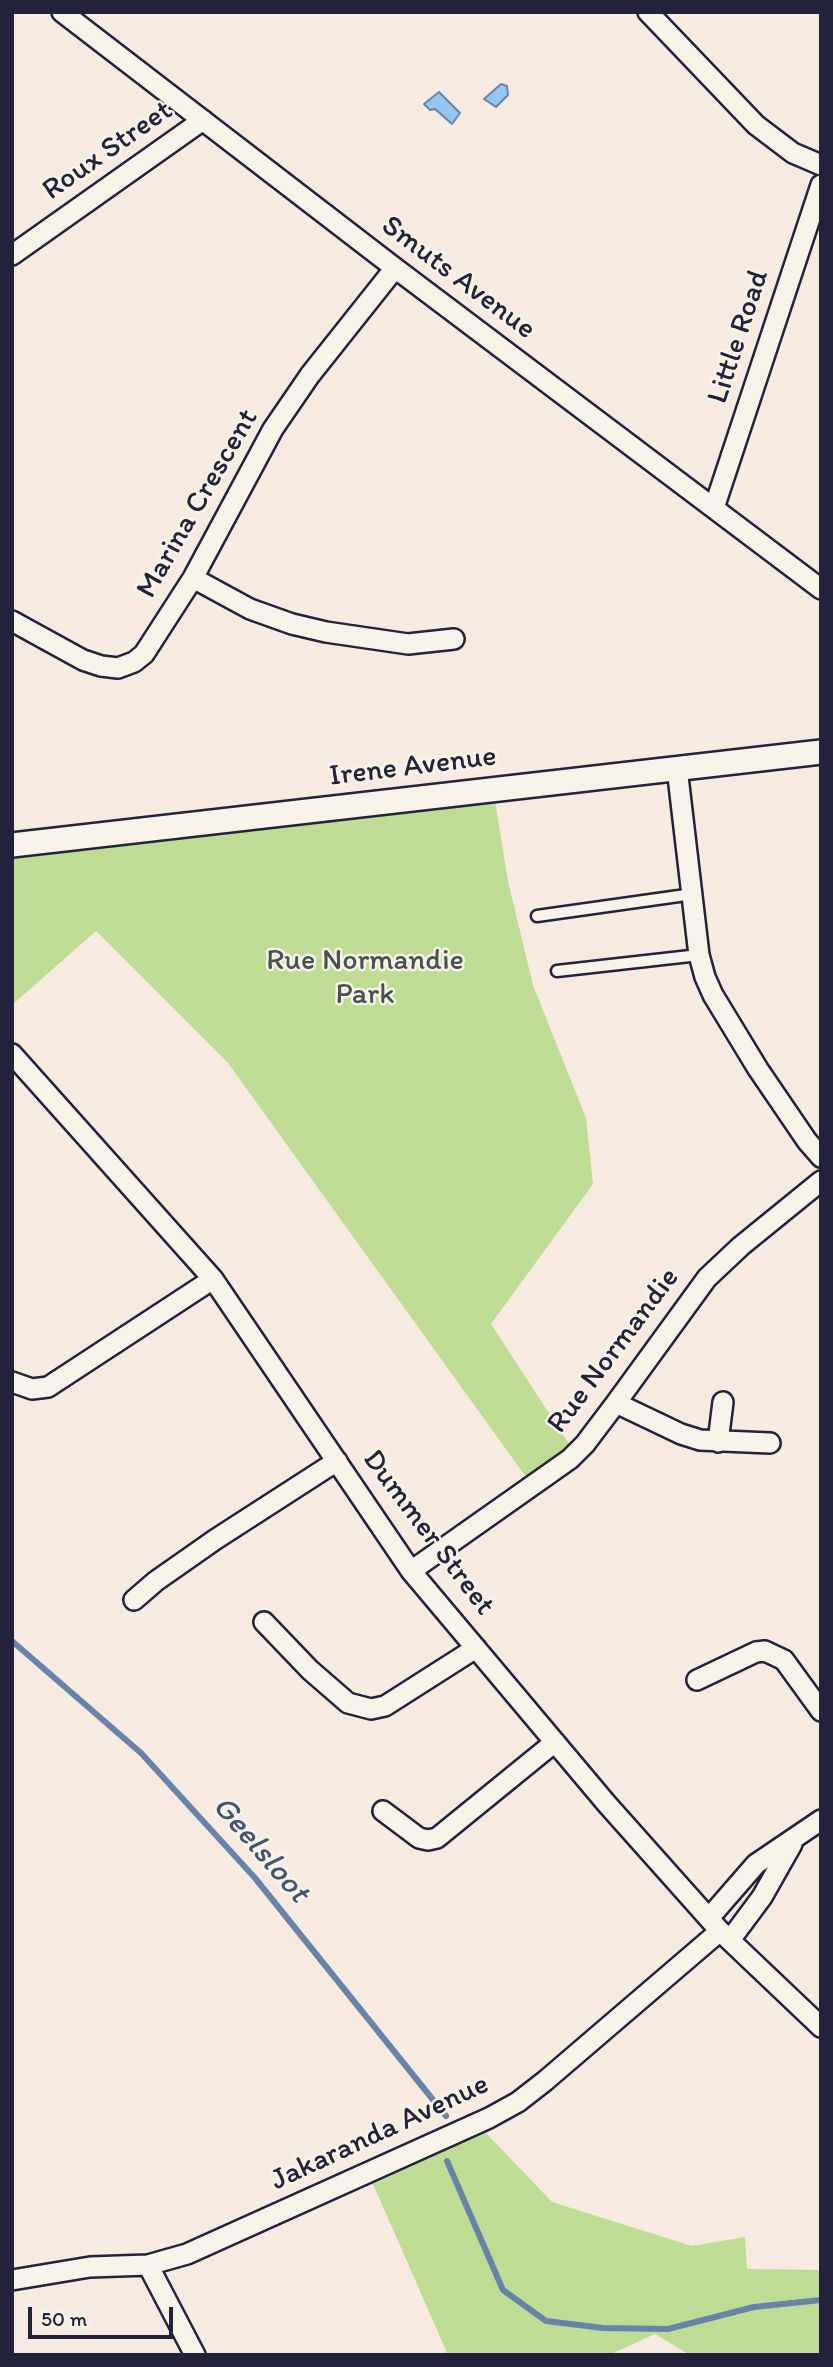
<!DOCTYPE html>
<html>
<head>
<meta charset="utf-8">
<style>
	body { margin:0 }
	#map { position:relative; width:833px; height:2367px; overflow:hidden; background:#f7eae1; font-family:Itim,sans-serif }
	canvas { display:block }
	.frame { position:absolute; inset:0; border:14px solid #22223b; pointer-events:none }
	.scale { position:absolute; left:28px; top:2307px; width:145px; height:32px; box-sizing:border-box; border:4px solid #22223b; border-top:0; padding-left:9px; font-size:21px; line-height:24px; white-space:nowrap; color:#22223b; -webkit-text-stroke:5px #f7f3e8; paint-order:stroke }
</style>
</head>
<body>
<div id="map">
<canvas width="833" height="2367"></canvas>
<div class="frame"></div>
<div class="scale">50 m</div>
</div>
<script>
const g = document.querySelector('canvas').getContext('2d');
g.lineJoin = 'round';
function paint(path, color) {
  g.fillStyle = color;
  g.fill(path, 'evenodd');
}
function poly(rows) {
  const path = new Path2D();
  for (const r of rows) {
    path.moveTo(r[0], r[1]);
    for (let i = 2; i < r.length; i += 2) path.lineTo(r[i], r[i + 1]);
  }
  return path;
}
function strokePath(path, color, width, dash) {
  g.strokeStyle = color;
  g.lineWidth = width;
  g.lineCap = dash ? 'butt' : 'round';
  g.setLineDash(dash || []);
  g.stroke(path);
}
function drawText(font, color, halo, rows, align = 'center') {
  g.font = font + ' Itim,sans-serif';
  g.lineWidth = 5;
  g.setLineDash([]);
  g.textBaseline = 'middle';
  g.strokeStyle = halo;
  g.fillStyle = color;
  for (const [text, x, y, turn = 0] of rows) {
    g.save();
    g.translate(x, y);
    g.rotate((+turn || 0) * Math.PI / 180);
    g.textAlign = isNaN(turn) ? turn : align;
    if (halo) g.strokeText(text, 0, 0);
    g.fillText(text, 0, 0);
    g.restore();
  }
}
paint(poly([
	[495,801,508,881,533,985,586,1118,593,1184,491,1324,571,1447,526,1477,228,1063,96,931,12,1005,12,859],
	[485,2132,552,2202,692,2246,745,2237,747,2269,821,2270,821,2355,690,2355,655,2334,609,2355,448,2355,373,2184]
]), '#bedc94');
const water = poly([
	[501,84,507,86,508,95,496,107,484,99,501,84],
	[439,92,460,113,452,124,435,109,430,110,424,104,439,92]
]);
paint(water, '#95c6f1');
strokePath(water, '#6784a8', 2);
strokePath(poly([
	[12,1641,141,1753,255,1878,446,2116],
	[447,2161,503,2290,546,2321,603,2328,668,2329,754,2307,821,2300]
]), '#6784a8', 6);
const service = poly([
	[537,916,693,894],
	[557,971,699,955]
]);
const minor = poly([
	[62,12,395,268,821,589],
	[648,12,756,125,793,153,821,165],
	[12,255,203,120],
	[714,508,821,185],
	[193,578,250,609,292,624,326,632,408,644,454,639],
	[12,621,83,660,101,666,118,668,134,662,144,654,193,578,273,429,310,375,395,268],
	[677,768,699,955,705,977,713,995,758,1069,807,1141,821,1157],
	[12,1054,213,1279,411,1571,606,1803,720,1931,821,2027],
	[12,1382,32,1389,48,1387,213,1279],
	[616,1403,681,1434,700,1440,770,1443],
	[718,1442,723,1402],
	[411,1571,570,1459,585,1444,616,1403,707,1278,741,1246,821,1181],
	[134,1600,156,1581,216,1539,337,1461],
	[264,1622,310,1670,348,1703,371,1709,385,1706,476,1648],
	[697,1680,756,1652,765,1651,784,1660,821,1711],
	[383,1811,419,1838,428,1840,437,1838,555,1742],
	[709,1918,756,1864,821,1820],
	[730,1940,762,1897,792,1844],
	[148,2265,195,2355],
	[12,2280,90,2267,148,2265,187,2254,489,2118,518,2102,545,2081,720,1931]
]);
const tertiary = poly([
	[12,845,821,752]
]);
strokePath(service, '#22223b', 15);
strokePath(minor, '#22223b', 24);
strokePath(tertiary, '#22223b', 28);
strokePath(service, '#f7f3e8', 10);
strokePath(minor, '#f7f3e8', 19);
strokePath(tertiary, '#f7f3e8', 23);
drawText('30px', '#22223b', '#f7f3e8', [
	["Roux Street",108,151,-35],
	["Smuts Avenue",458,278,37],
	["Little Road",739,337,-72],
	["Marina Crescent",198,504,-60],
	["Irene Avenue",413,767,-7],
	["Rue Normandie",614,1351,-53],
	["Dummer Street",428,1533,53],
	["Jakaranda Avenue",380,2133,-25]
]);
drawText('30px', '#495051', '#f7f3e8', [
	["Rue Normandie",365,961],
	["Park",365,995]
]);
drawText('italic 32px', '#445372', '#f7f3e8', [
	["Geelsloot",260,1850,49]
]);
</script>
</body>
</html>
